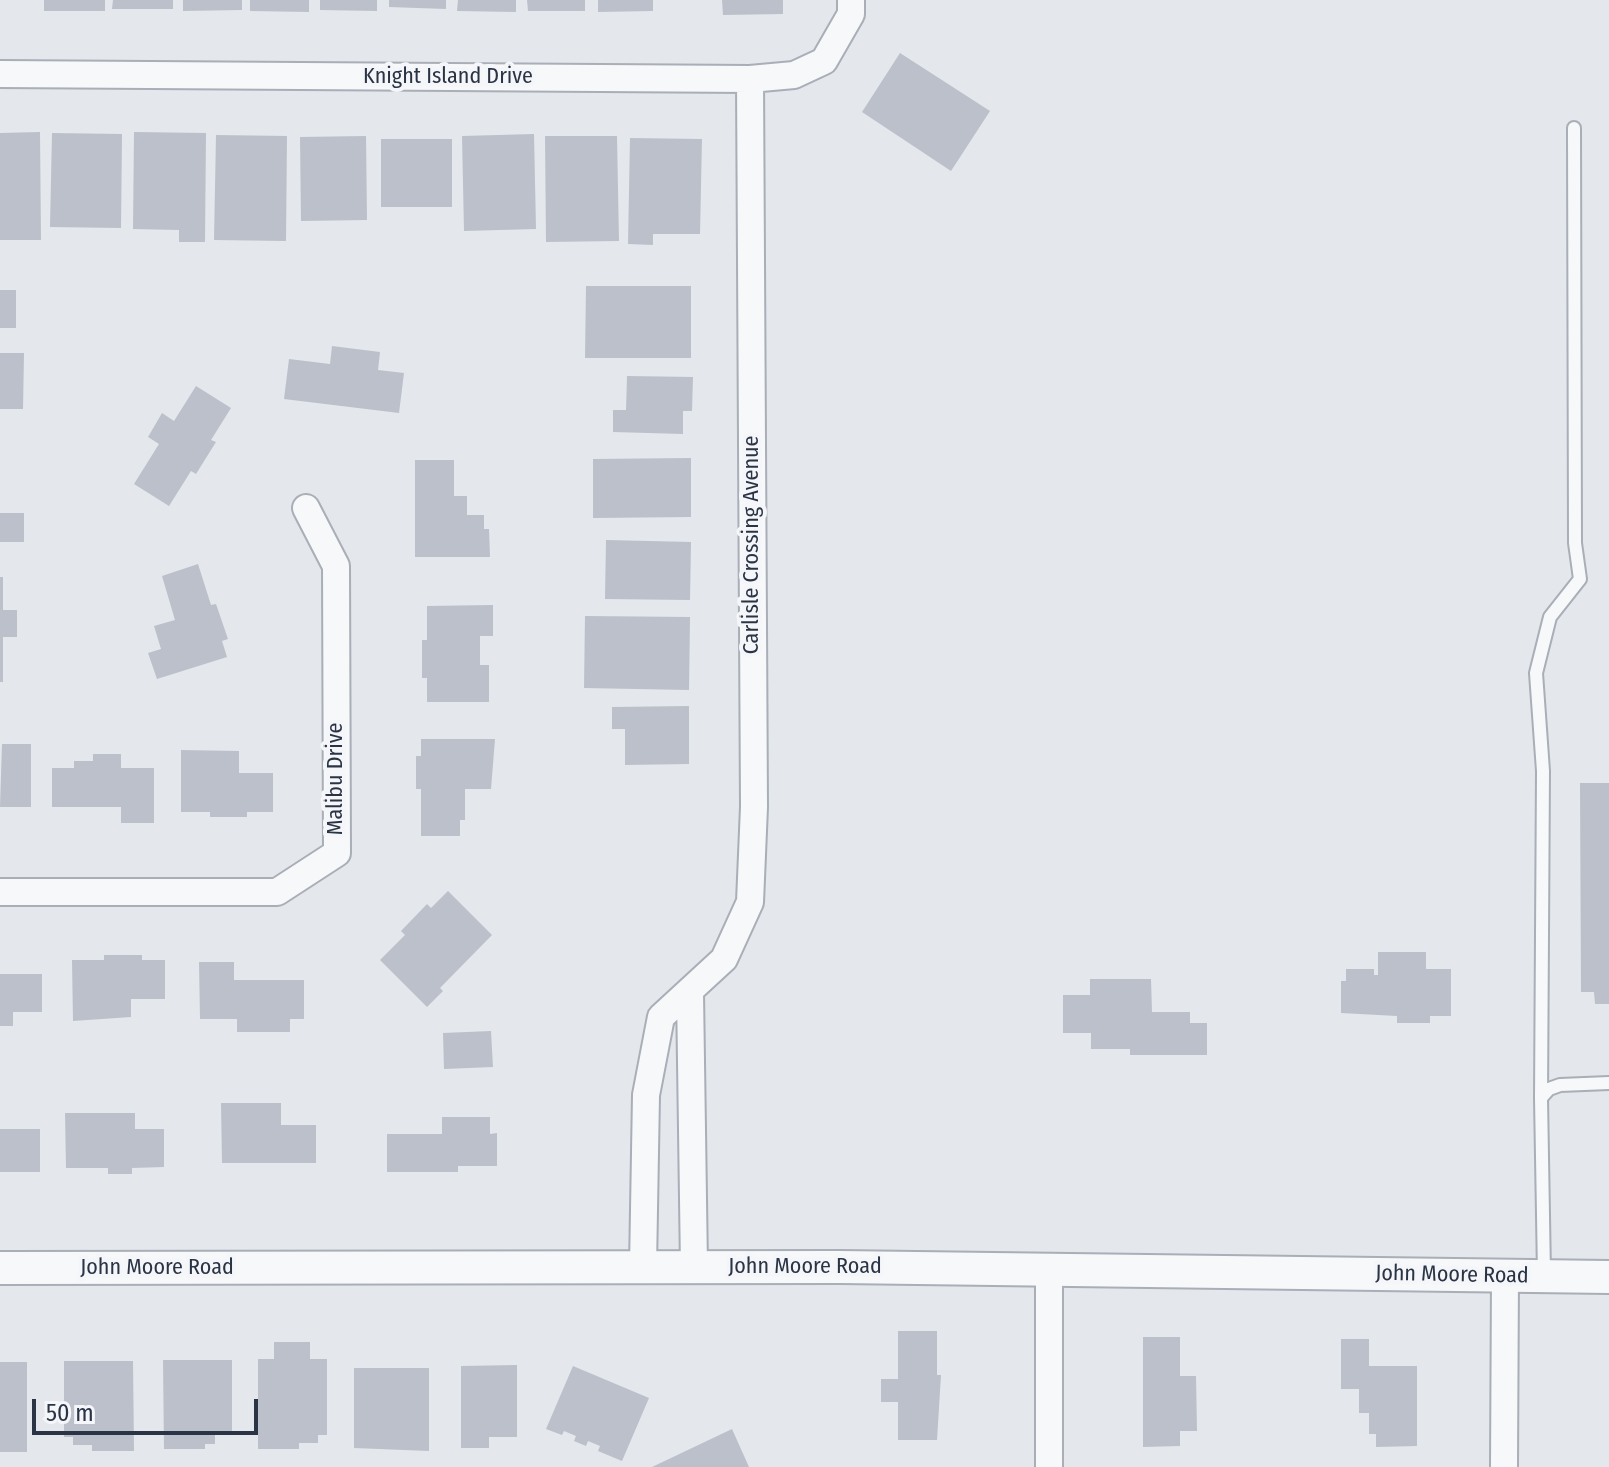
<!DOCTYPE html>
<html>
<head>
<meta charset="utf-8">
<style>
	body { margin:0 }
	#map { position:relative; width:1609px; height:1467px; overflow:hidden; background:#e4e7ec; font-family:"Fira Sans Condensed",sans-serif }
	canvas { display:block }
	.scale { position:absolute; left:32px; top:1399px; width:226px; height:36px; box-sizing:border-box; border:4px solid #2b3445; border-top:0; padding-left:10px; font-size:24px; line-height:28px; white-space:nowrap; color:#2b3445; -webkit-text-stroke:6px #f4f6f9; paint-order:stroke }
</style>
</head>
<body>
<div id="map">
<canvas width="1609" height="1467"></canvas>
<div class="scale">50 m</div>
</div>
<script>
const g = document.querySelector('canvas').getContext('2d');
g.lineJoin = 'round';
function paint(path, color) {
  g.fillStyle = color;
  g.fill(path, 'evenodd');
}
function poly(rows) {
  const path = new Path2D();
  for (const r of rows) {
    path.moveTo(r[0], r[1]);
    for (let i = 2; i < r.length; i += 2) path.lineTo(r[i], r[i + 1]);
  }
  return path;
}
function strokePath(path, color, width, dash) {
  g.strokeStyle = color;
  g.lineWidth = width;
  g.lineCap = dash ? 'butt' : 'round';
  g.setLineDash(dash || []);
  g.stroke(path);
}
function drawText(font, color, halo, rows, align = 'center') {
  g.font = font + ' "Fira Sans Condensed",sans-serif';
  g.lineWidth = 8;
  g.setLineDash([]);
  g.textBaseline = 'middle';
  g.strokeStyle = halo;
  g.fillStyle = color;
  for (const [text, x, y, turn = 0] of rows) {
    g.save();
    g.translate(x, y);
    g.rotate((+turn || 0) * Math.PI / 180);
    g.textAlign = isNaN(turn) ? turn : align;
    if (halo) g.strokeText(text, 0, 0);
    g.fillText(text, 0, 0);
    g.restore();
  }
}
paint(poly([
	[44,0,105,0,105,11,44,11],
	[113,0,173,0,173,9,112,9],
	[183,0,242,0,242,10,183,11],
	[250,0,309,0,309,12,250,11],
	[320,0,377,0,377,11,320,10],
	[389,0,446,0,446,9,389,7],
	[458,0,516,0,516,12,457,11],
	[527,0,585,0,585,11,528,11],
	[598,0,653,0,653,11,598,12],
	[722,0,783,0,783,14,723,15],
	[900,53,990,111,951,171,862,112],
	[40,132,41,240,0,240,0,133],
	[134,132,206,133,205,242,179,242,179,230,133,229],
	[52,133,122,134,121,228,50,227],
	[534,134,536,229,464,231,462,136],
	[216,135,287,136,286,241,214,240],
	[366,136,367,220,301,221,300,137],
	[545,136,617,136,619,241,546,242],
	[630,138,702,139,700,234,653,234,653,245,628,244],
	[381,139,452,139,452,207,381,207],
	[586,286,691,286,691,358,585,358],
	[0,290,16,290,16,328,0,328],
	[332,346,380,352,378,370,404,373,399,413,284,399,289,359,330,364],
	[0,353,24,353,23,409,0,409],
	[627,376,693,377,692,411,683,411,683,434,613,432,613,410,626,410],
	[196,386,231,408,211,440,216,442,196,474,191,471,169,506,134,484,159,444,148,437,162,413,174,421],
	[691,458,691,517,593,518,593,459],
	[415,460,454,460,454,496,467,496,467,515,484,515,484,529,489,529,490,557,415,557],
	[0,513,24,513,24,542,0,542],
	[606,540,691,542,690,600,605,599],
	[198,564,211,605,216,604,228,639,222,641,227,657,157,679,148,653,161,649,154,626,175,620,162,576],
	[0,577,3,577,3,610,17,610,17,637,3,637,3,682,0,682],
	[493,605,493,636,480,636,480,665,489,665,489,702,427,702,427,678,422,678,422,640,427,640,427,606],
	[585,616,690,617,689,690,584,688],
	[689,706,689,764,625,765,625,729,612,729,612,707],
	[421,739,495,739,491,789,465,789,465,820,460,820,460,836,421,836,421,789,416,789,416,756,421,756],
	[2,744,31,744,31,807,0,807],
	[181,750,239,751,239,773,273,773,273,812,247,812,247,817,210,817,210,812,181,812],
	[93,754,121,754,121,768,154,768,154,823,121,823,121,807,52,807,52,768,74,768,74,761,93,761],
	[1580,783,1609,783,1609,1004,1595,1004,1594,992,1581,992],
	[448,891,492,935,440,988,443,991,427,1007,380,960,405,935,401,931,427,904,431,908],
	[1378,952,1426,952,1426,969,1451,969,1451,1016,1430,1016,1430,1023,1397,1023,1397,1016,1341,1013,1341,981,1346,981,1346,969,1374,969,1374,975,1378,975],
	[104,955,142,955,142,960,165,960,165,999,131,999,131,1017,73,1021,72,960,104,960],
	[199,962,234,962,234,980,304,980,304,1019,290,1019,290,1032,237,1032,237,1019,200,1019],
	[0,974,42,974,42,1012,13,1012,13,1026,0,1026],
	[1090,979,1151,979,1152,1012,1190,1012,1190,1023,1207,1023,1207,1055,1130,1055,1130,1049,1091,1049,1091,1033,1063,1033,1063,995,1090,995],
	[491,1031,493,1067,444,1069,443,1033],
	[221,1103,281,1103,281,1125,316,1125,316,1163,222,1163],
	[65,1113,135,1113,135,1129,164,1129,164,1167,132,1168,132,1174,108,1174,108,1168,66,1168],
	[442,1117,490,1117,490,1134,497,1133,497,1166,458,1166,458,1172,387,1172,387,1134,442,1134],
	[0,1129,40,1129,40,1172,0,1172],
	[898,1331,937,1331,937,1375,941,1375,937,1440,898,1440,898,1402,881,1402,881,1379,898,1379],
	[1143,1337,1180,1337,1180,1376,1196,1376,1197,1431,1180,1431,1180,1446,1143,1447],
	[1341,1339,1369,1339,1369,1366,1417,1366,1417,1446,1376,1447,1376,1434,1369,1434,1369,1413,1359,1413,1359,1389,1341,1389],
	[274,1342,310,1342,310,1359,327,1359,327,1435,318,1435,318,1443,299,1443,299,1449,258,1449,258,1359,274,1359],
	[163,1360,232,1360,232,1435,215,1435,215,1444,205,1444,205,1449,164,1449],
	[64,1361,133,1361,134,1451,92,1451,92,1445,73,1445,73,1437,64,1437],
	[0,1362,27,1362,27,1452,0,1452],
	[517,1365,517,1437,489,1437,489,1448,461,1448,461,1366],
	[573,1366,649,1398,622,1461,598,1451,600,1446,588,1441,586,1446,574,1441,576,1436,564,1431,562,1435,546,1429],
	[354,1368,429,1368,429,1451,354,1448],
	[732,1429,749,1467,652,1467]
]), '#bbc0ca');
const service = poly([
	[1541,1098,1543,771,1536,673,1550,617,1580,579,1575,543,1574,128],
	[1544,1274,1541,1098,1549,1089,1560,1085,1609,1083]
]);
const minor = poly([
	[0,74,750,79,794,75,824,61,851,14,851,0],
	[0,892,277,892,337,853,336,566,306,508],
	[690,993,694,1267],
	[643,1267,646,1095,661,1017,724,959,750,902,754,807,750,79],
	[1049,1467,1049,1269],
	[1504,1467,1505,1276]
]);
const tertiary = poly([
	[0,1268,840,1267,1609,1277]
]);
strokePath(service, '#a9aeb7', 16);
strokePath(minor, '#a9aeb7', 30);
strokePath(tertiary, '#a9aeb7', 36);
strokePath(service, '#f7f8fa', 12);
strokePath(minor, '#f7f8fa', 26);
strokePath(tertiary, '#f7f8fa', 32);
drawText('22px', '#2b3445', '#f4f6f9', [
	["Knight Island Drive",448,77],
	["Carlisle Crossing Avenue",752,545,-90],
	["Malibu Drive",336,779,-90],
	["John Moore Road",805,1267],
	["John Moore Road",157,1268],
	["John Moore Road",1452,1275,1]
]);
</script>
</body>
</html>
